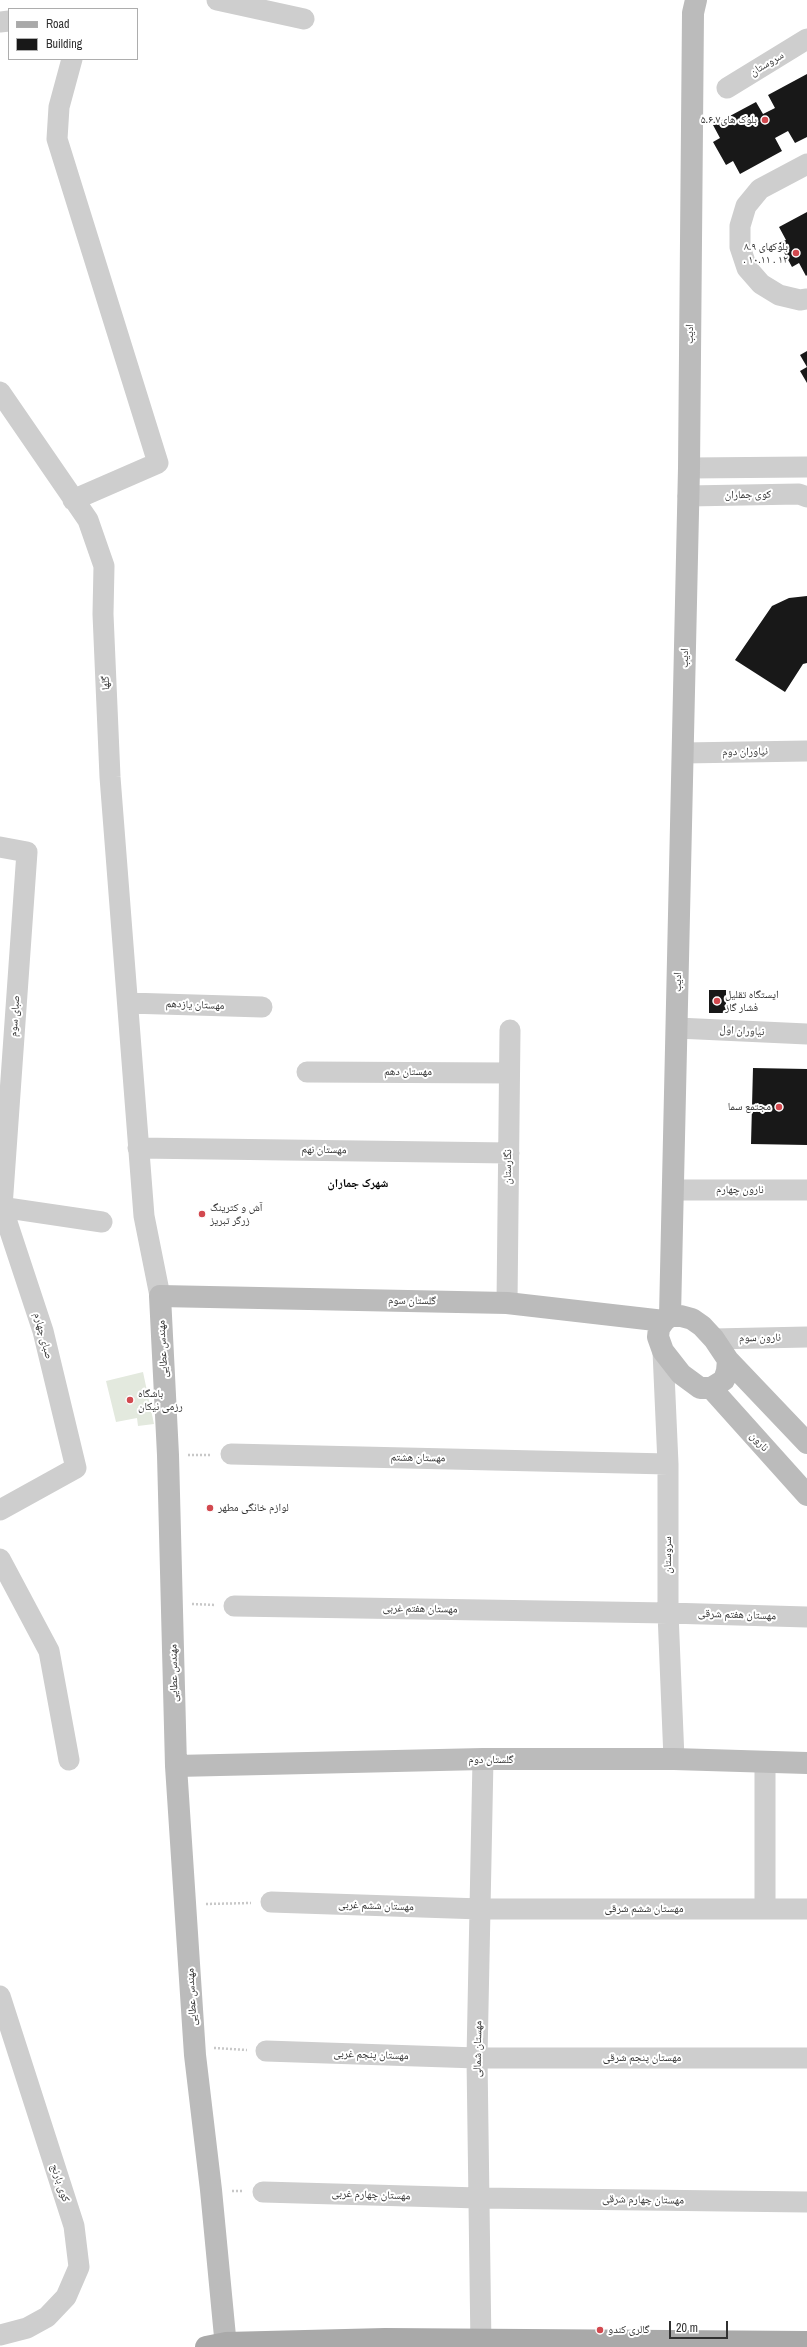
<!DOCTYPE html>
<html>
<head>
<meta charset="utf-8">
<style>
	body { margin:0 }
	#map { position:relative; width:807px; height:2347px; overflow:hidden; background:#fff; font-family:"Archivo Narrow",sans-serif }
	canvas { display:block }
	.legend { position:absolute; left:8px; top:8px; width:130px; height:52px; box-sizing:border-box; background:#fff; border:1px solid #adadad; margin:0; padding:5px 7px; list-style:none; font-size:12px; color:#313131 }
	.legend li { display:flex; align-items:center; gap:8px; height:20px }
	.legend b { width:20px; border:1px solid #adadad }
	.scale { position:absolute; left:669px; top:2321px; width:59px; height:18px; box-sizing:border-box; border:2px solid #313131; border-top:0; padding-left:5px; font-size:12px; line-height:14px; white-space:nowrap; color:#313131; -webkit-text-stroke:3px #fff; paint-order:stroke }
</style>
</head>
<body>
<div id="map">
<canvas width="807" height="2347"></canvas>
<ul class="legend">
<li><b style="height:5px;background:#a9a9a9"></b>Road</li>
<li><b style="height:11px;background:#181818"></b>Building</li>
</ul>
<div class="scale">20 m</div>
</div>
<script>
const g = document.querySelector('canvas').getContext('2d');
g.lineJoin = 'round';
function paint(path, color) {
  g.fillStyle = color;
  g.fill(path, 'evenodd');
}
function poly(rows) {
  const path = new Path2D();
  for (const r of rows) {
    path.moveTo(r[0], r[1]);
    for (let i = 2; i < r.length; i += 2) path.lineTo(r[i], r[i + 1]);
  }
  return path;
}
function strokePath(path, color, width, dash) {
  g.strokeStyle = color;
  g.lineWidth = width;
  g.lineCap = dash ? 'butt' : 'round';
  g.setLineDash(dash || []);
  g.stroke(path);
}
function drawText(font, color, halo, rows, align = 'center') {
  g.font = font + ' "Archivo Narrow","Noto Naskh Arabic",sans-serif';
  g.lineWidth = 4;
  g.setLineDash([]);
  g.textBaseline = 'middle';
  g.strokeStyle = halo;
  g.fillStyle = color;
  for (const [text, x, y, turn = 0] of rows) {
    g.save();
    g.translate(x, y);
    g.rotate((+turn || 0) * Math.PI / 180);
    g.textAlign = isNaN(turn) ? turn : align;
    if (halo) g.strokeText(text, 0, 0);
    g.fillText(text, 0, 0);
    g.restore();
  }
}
paint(poly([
	[143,1372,154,1424,138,1426,137,1418,116,1422,106,1381]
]), '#e3e9de');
paint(poly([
	[807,74,807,137,795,143,788,131,775,138,782,151,740,174,733,161,726,165,713,142,720,138,713,125,756,102,763,114,775,108,768,95],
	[807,212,807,275,806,276,799,263,792,267,779,243,786,240,779,227],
	[807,351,807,367,800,355],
	[807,367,807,383,800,371],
	[807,596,807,663,803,664,785,692,735,660,772,606,789,598],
	[709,990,726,990,726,1013,709,1013],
	[753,1068,807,1069,807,1145,751,1144]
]), '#181818');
strokePath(poly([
	[188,1455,211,1455],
	[192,1604,215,1605],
	[206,1904,251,1903],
	[214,2048,247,2050],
	[232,2191,243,2191]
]), '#c8c8c8', 2.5, [2, 2]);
strokePath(poly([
	[217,0,304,19],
	[0,22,9,21],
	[72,59,59,107,57,139,158,463,73,500],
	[727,88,807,39],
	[807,164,760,189,746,206,740,226,740,247,747,268,761,284,779,295,800,300,807,299],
	[0,392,88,520,104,566,103,614,110,777,144,1216,160,1296],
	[689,468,807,467],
	[688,496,799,494,807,497],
	[683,753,807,751],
	[0,847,27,852,2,1207,43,1331,76,1468,0,1510],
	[128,1003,262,1007],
	[677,1028,807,1034],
	[307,1072,509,1073],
	[138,1148,509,1153],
	[673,1190,807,1190],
	[0,1207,102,1222],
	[507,1303,510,1030],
	[714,1339,807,1337],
	[663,1351,668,1464,668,1613,674,1759],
	[231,1454,668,1464],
	[0,1559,49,1651,69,1760],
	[234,1606,668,1613,807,1617],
	[765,1762,765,1909],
	[271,1902,481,1909,807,1909],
	[0,1996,74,2226,79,2267,66,2297,47,2317,27,2328,0,2335],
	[266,2051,477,2058,807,2058],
	[263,2192,479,2198,807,2202],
	[481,2347,477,2058,483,1759]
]), '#cecece', 21);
strokePath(poly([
	[670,1316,689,468,693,13,696,0],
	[670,1316,681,1316,692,1319,702,1326,714,1339,728,1360,727,1371,724,1380,711,1388,700,1388,681,1374,663,1351,658,1337,659,1328,664,1321,670,1316],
	[728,1360,807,1443],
	[711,1388,807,1495],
	[176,1766,483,1759,674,1759,807,1763],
	[226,2347,211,2190,195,2055,176,1766,168,1455,160,1296,507,1303,664,1321]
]), '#bbb', 22);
strokePath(poly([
	[206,2347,226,2343,385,2339,807,2342]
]), '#a9a9a9', 22);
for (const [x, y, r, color] of [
	[765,120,4,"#d2494f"],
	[796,253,4,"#d2494f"],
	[717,1001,4,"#d2494f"],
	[779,1107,4,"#d2494f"],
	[202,1214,4,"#d2494f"],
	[130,1400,4,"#d2494f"],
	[210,1508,4,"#d2494f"],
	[600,2330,4,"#d2494f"]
]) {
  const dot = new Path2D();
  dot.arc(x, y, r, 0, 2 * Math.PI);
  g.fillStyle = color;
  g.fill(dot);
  strokePath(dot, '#fff', 1.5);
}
drawText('11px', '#313131', '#fff', [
	["سروستان",767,64,-31],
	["ادیب",690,334,-89],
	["کوی جماران",748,495,-1],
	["ادیب",685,658,-89],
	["گلها",106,683,-92],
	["نیاوران دوم",745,752,-1],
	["ادیب",678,982,-89],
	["مهستان یازدهم",195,1005,2],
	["صبای سوم",15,1016,-86],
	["نیاوران اول",742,1031,3],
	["مهستان دهم",408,1072],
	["مهستان نهم",324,1150,1],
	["نگارستان",508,1167,-89],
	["نارون چهارم",740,1190],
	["گلستان سوم",412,1301,1],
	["صبای چهارم",43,1336,75],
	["نارون سوم",760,1338,-1],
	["مهندس عطایی",163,1349,-93],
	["نارون",759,1442,48],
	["مهستان هشتم",418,1458,1],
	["سروستان",668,1555,-90],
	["مهستان هفتم غربی",420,1609,1],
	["مهستان هفتم شرقی",737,1615,2],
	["مهندس عطایی",174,1673,-91],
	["گلستان دوم",491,1760],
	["مهستان ششم غربی",376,1906,2],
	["مهستان ششم شرقی",644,1909],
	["مهندس عطایی",192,1997,-93],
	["مهستان شمالی",478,2049,-89],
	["مهستان پنجم غربی",371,2055,2],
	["مهستان پنجم شرقی",642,2058],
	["کوی بارنج",60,2183,72],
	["مهستان چهارم غربی",371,2195,2],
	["مهستان چهارم شرقی",643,2200,1]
]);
drawText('11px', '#313131', '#fff', [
	["بلوک های۵.۶.۷",757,120,"right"],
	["بلوکهای ۸.۹",788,247,"right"],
	[". ۱۰.۱۱ . ۱۲",788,260,"right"],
	["ایستگاه تقلیل",725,995],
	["فشار گاز",725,1008],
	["مجتمع سما",771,1107,"right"],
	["آش و کترینگ",210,1208],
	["زرگر تبریز",210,1221],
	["باشگاه",138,1394],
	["رزمی نیکان",138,1407],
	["لوازم خانگی مطهر",218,1508],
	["گالری کندو",608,2330]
], 'left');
drawText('bold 12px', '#000', '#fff', [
	["شهرک جماران",358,1184]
]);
</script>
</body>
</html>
